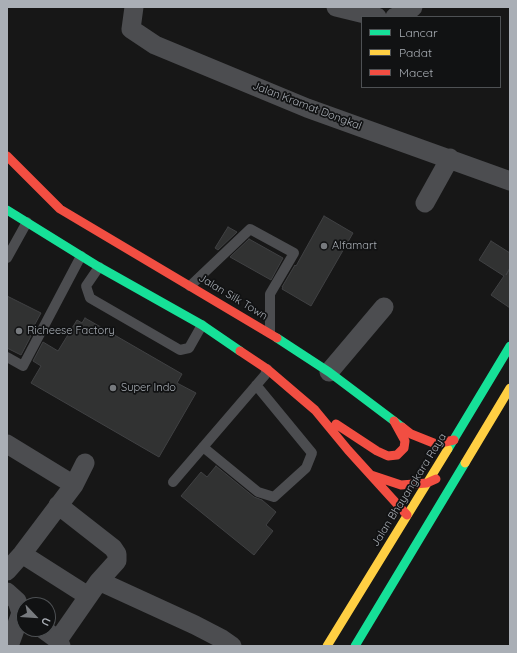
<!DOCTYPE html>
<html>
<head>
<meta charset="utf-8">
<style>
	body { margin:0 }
	#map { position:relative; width:517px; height:653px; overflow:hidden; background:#171717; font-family:Quicksand,sans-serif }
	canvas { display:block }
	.frame { position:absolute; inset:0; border:8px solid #aaafb6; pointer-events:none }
	.legend { position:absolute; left:361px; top:16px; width:140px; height:72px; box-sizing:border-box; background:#111213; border:1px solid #4e5154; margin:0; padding:5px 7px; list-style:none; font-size:12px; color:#aaafb6 }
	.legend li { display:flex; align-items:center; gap:8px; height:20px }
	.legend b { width:20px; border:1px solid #4e5154 }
	.north { position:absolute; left:16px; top:597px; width:40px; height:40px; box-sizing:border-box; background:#111213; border:1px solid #4e5154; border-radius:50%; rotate:115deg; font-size:11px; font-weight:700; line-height:16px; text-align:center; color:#aaafb6 }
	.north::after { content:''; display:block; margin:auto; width:14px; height:18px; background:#777a7e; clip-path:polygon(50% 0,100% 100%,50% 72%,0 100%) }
</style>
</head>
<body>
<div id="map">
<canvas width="517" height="653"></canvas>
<div class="frame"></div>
<ul class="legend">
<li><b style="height:5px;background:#16e098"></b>Lancar</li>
<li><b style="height:5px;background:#ffcf43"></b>Padat</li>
<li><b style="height:5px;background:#f24e42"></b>Macet</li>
</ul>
<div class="north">U</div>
</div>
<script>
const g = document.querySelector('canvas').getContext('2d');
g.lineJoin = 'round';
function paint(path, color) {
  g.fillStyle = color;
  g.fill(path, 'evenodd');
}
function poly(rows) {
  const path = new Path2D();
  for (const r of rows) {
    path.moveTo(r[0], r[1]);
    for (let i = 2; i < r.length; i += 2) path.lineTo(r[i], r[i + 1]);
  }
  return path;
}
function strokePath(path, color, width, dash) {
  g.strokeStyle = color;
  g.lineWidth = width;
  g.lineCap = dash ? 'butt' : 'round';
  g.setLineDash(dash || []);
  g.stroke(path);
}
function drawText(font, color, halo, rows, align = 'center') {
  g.font = font + ' Quicksand,sans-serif';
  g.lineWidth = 3.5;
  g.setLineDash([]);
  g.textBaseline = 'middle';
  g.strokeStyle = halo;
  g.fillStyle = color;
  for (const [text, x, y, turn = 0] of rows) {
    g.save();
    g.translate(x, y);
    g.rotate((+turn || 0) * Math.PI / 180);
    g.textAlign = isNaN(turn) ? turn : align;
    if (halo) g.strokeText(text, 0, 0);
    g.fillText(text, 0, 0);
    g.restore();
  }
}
const building = poly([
	[324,216,353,233,311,306,282,289,283,287,282,287,295,265,296,266,324,216],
	[228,227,237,232,218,250,215,248,228,227],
	[249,239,283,258,271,280,230,257,249,239],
	[491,241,510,253,510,268,506,275,510,268,510,308,491,295,504,276,479,260,491,241],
	[7,296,41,313,29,335,31,336,21,355,7,348,7,296],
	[85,318,182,374,177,383,196,393,159,457,31,383,41,366,33,361,43,342,58,351,77,320,82,323,85,318],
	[216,466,254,497,262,500,276,512,266,525,273,531,254,555,181,496,201,472,207,477,216,466]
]);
paint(building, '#313232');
strokePath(building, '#404143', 1);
strokePath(poly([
	[7,258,27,222],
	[99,267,86,286,90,298,180,350,189,348,202,325],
	[190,286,250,229,294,253,270,294,270,333],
	[7,357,23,366,81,256],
	[203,447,258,492,274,497,306,468,312,453,256,385],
	[173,482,265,375,267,369]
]), '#4c4d50', 10);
strokePath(poly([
	[134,7,131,29,155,45,307,108,510,181],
	[336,7,377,17],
	[395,17,403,15,413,7],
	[425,203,450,158],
	[329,372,384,307],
	[7,444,74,485],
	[58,505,113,548,117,554,117,561,99,581,58,640],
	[22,554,88,596],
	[7,571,22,554,74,485,85,463],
	[99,581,195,625,222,639,232,646],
	[7,592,17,601,21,613,9,646],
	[43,629,58,640,61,646]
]), '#4c4d50', 19);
strokePath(poly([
	[7,210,99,267,202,325,240,351],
	[277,338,329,372,402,427],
	[448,449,510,346],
	[355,646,465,463]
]), '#16e098', 9);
strokePath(poly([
	[465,463,510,388],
	[327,646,448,449]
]), '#ffcf43', 9);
strokePath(poly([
	[7,156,60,209,277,338],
	[240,351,267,369,315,410,348,450,407,515],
	[336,424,377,451,388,456,397,455,404,448,405,441,394,421],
	[402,427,411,434,436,444,454,440],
	[371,475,401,485,427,483,436,479]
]), '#f24e42', 9);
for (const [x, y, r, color] of [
	[324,246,4,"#777a7e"],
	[19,331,4,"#777a7e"],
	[113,388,4,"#777a7e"]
]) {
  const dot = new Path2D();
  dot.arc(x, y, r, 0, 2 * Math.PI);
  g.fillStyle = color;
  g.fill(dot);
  strokePath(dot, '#111213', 1.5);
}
drawText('11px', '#aaafb6', '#111213', [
	["Jalan Kramat Dongkal",307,106,21],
	["Jalan Silk Town",233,297,31],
	["Jalan Bhayangkara Raya",409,490,-58]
]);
drawText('11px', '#aaafb6', '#111213', [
	["Alfamart",332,246],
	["Richeese Factory",27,331],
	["Super Indo",121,388]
], 'left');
</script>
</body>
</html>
